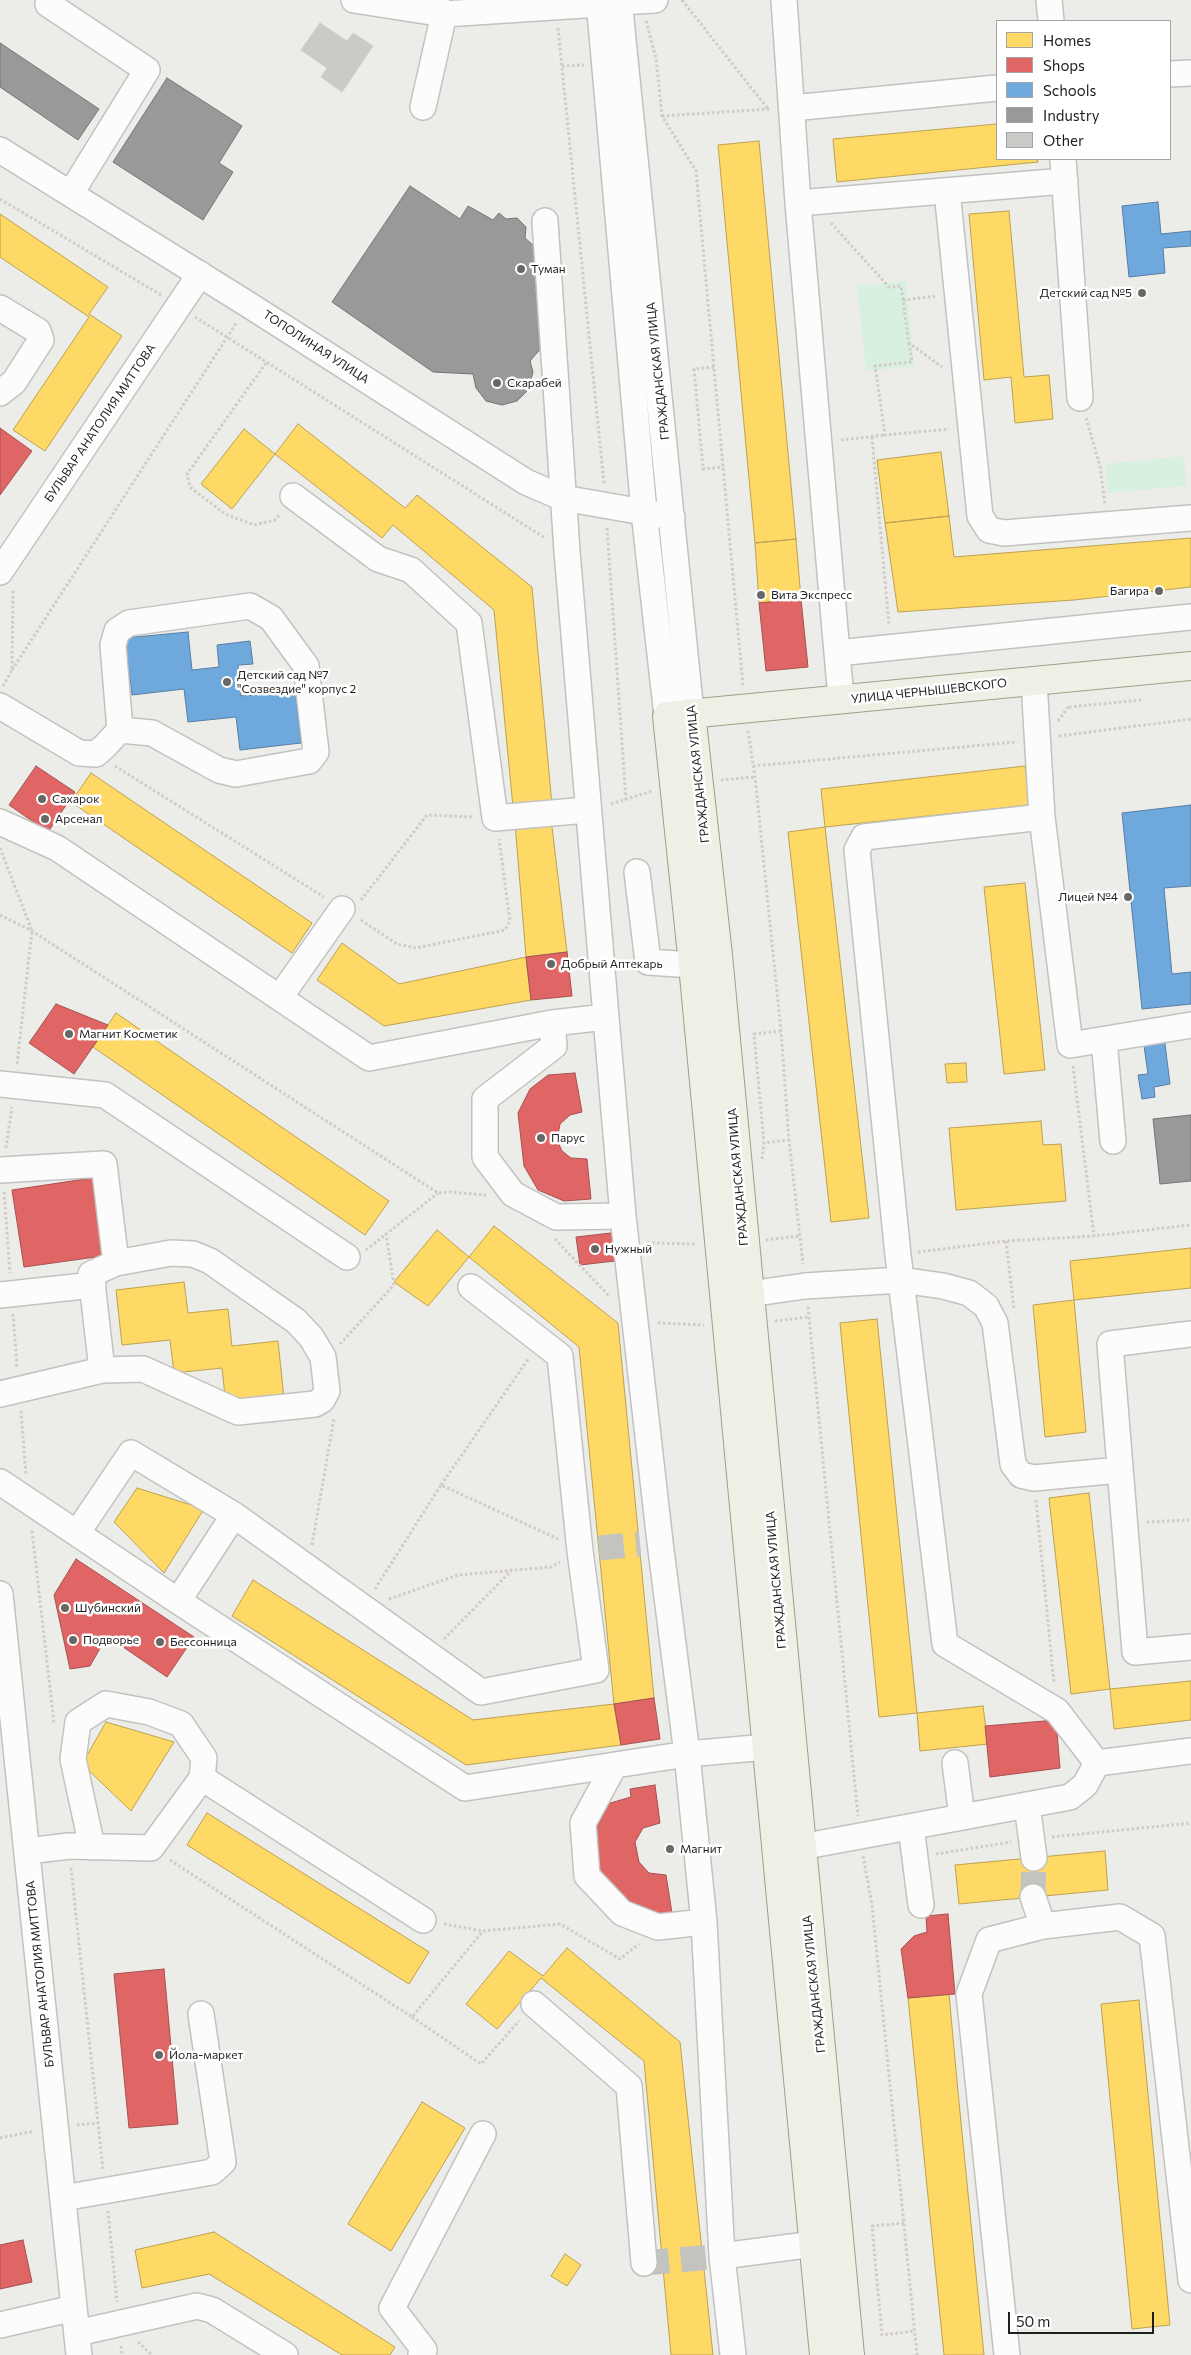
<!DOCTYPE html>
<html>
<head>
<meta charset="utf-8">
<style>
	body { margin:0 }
	#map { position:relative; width:1191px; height:2355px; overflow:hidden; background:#ecece8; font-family:Commissioner,sans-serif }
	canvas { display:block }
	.legend { position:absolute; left:996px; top:20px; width:175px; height:140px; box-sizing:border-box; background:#fff; border:1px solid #a5a5a5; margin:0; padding:6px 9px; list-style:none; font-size:15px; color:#1f1f1f }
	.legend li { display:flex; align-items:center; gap:10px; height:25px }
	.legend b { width:25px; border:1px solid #a5a5a5 }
	.scale { position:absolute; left:1008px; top:2312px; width:146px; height:22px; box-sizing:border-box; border:2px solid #1f1f1f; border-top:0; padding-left:6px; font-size:15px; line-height:18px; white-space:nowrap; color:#1f1f1f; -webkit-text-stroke:4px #fff; paint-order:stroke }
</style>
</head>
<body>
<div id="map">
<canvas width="1191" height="2355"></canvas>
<ul class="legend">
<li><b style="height:14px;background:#ffd966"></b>Homes</li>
<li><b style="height:14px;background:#e06666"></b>Shops</li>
<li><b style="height:14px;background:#6fa8dc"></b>Schools</li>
<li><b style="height:14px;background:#999"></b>Industry</li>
<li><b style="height:14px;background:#cbcac7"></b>Other</li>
</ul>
<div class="scale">50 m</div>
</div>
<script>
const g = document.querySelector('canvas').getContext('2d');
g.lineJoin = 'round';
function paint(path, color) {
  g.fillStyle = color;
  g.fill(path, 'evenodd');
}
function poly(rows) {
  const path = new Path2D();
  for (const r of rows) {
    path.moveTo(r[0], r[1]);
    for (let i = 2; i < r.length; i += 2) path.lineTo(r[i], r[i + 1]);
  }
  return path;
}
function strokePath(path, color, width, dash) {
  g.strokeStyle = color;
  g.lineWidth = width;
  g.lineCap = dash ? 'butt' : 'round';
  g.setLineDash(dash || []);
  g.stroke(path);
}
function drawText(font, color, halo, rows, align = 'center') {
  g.font = font + ' Commissioner,sans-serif';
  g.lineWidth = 5;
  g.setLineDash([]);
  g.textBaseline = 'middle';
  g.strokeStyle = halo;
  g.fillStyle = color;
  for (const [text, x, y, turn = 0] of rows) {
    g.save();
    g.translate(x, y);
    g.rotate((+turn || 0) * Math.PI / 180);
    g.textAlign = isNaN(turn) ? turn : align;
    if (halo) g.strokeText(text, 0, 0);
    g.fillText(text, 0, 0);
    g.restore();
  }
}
paint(poly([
	[906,281,914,366,866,371,857,286],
	[1184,456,1186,486,1108,493,1105,464]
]), '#d8f0e0');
const homes = poly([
	[997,124,997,159,1037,159,1038,162,837,182,833,139,997,124],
	[759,141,796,539,755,543,718,145,759,141],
	[1009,211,1024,377,1049,375,1053,419,1015,423,1011,377,984,380,969,214,1009,211],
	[0,214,108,287,89,314,122,336,45,451,13,430,89,317,0,257,0,214],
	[298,424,405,508,417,495,532,587,552,805,513,807,494,610,393,525,382,538,275,454,298,424],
	[244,429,275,454,232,509,201,484,244,429],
	[941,452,949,516,885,523,877,460,941,452],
	[949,516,954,557,1191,538,1191,587,1074,600,898,612,885,523,949,516],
	[796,539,801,599,759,603,755,543,796,539],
	[1025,766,1030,805,825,827,821,789,1025,766],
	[91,773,312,923,292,953,71,802,91,773],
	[551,819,567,952,526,957,531,1000,384,1026,317,980,342,943,399,984,526,957,515,823,551,819],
	[825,827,869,1218,831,1222,788,832,825,827],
	[1025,883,1045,1070,1004,1074,984,887,1025,883],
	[116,1013,389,1201,365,1235,93,1047,116,1013],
	[966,1063,967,1082,947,1083,945,1064,966,1063],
	[1041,1121,1043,1145,1061,1144,1066,1201,956,1210,949,1128,1041,1121],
	[494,1226,618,1323,654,1698,614,1704,579,1347,469,1257,494,1226],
	[437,1230,469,1257,428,1306,394,1282,437,1230],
	[1191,1248,1191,1288,1074,1300,1070,1261,1191,1248],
	[184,1282,188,1313,228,1309,232,1346,278,1341,284,1398,226,1405,222,1368,174,1373,170,1340,122,1345,116,1290,184,1282],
	[1074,1300,1086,1432,1045,1437,1033,1305,1074,1300],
	[877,1319,917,1713,879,1717,840,1323,877,1319],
	[137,1488,204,1509,164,1573,114,1522,137,1488],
	[1089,1493,1110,1689,1071,1694,1049,1498,1089,1493],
	[253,1580,473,1720,614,1704,621,1745,466,1765,232,1616,253,1580],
	[1191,1681,1191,1720,1114,1729,1110,1689,1191,1681],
	[983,1706,988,1744,920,1751,917,1713,983,1706],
	[106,1722,174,1742,131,1811,82,1764,106,1722],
	[207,1813,429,1952,409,1984,187,1845,207,1813],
	[1105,1851,1108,1890,959,1904,955,1865,1105,1851],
	[567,1948,680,2042,713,2355,671,2355,644,2061,541,1978,497,2029,466,2004,509,1951,543,1976,567,1948],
	[949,1994,958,2092,984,2355,944,2355,908,1998,949,1994],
	[1139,2000,1170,2325,1132,2329,1101,2004,1139,2000],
	[422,2102,465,2128,391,2251,348,2224,422,2102],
	[214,2232,395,2347,390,2355,342,2355,209,2274,142,2288,135,2250,214,2232],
	[565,2254,581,2265,567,2286,551,2276,565,2254]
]);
paint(homes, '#ffd966');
strokePath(homes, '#bca151', 1);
const shops = poly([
	[0,428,32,451,0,495,0,428],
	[801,599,808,667,766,671,759,603,801,599],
	[36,766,75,792,48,832,9,805,36,766],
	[567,952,572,996,531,1000,526,957,567,952],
	[56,1004,108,1025,74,1074,29,1043,56,1004],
	[575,1073,582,1112,570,1115,560,1124,557,1140,562,1151,571,1158,587,1159,591,1199,564,1201,538,1190,524,1166,518,1113,530,1089,548,1075,575,1073],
	[92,1178,103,1256,24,1267,12,1190,92,1178],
	[611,1233,615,1261,580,1265,576,1237,611,1233],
	[76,1559,194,1637,167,1677,107,1636,90,1666,70,1669,54,1595,76,1559],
	[654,1698,660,1739,621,1745,614,1704,654,1698],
	[1056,1720,1060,1768,990,1777,985,1726,1056,1720],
	[655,1785,660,1823,643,1828,635,1842,639,1862,649,1873,666,1875,672,1913,644,1915,642,1906,631,1905,599,1878,595,1833,607,1804,631,1797,630,1789,655,1785],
	[948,1914,955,1994,908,1998,901,1949,914,1936,927,1932,926,1916,948,1914],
	[164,1969,178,2124,129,2128,114,1974,164,1969],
	[23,2240,32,2282,0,2289,0,2245,23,2240]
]);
paint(shops, '#e06666');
strokePath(shops, '#a65151', 1);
const schools = poly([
	[1158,202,1161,234,1191,231,1191,246,1163,248,1165,273,1129,277,1122,206,1158,202],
	[188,632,192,670,219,667,217,645,250,641,253,664,238,665,241,696,295,690,301,743,240,750,236,717,188,722,184,689,132,695,125,638,188,632],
	[1191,805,1191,886,1164,888,1172,974,1191,972,1191,1004,1142,1009,1122,813,1191,805],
	[1164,1036,1170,1084,1154,1087,1155,1097,1142,1099,1138,1075,1148,1074,1143,1039,1164,1036]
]);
paint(schools, '#6fa8dc');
strokePath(schools, '#577fa3', 1);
const industry = poly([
	[0,43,99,109,78,140,0,87,0,43],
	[167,78,242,126,219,163,233,172,203,220,113,162,167,78],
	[410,186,460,219,468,206,493,220,499,213,506,219,517,218,526,227,525,238,535,247,543,346,530,361,533,372,528,390,517,401,502,405,486,401,476,388,473,374,433,372,332,302,410,186],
	[1191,1115,1191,1181,1160,1184,1153,1119,1191,1115]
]);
paint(industry, '#999');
strokePath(industry, '#747474', 1);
const building = poly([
	[320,23,347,41,353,33,373,46,342,92,321,77,327,68,301,50,320,23]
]);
paint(building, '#cbcac7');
strokePath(building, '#cfcec9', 1);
strokePath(poly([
	[599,1548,640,1544],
	[1033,1897,1034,1858],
	[644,2263,722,2256]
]), '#c3c3c0', 25, [25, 12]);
const minor = poly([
	[354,0,444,14,432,0],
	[599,0,644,512,667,716],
	[619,0,691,713],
	[784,0,798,203],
	[1049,0,1051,21],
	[619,2,655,0],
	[48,4,147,70,71,193],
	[1170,74,1191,73],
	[423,107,444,14,600,4],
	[792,108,997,88],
	[0,150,249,305,526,482,563,498,672,517],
	[1063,159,1080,398],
	[947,191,980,516,989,530,1004,533,1191,518],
	[0,308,38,331,41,340,14,382,0,393],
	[293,496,378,559,411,570,469,623,495,818,587,810],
	[0,572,200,274],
	[837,653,1191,617],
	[1034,681,1042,817,1070,1045,1191,1025],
	[841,699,798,203,1065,181],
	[0,706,79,753,96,754,104,747,120,730,113,645,117,631,129,623,250,606,271,618,306,666,316,752,309,761,236,774,219,770,152,733,120,730],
	[1042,817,864,837,857,850,898,1255,945,1644,1057,1711,1097,1763],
	[0,822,57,848,369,1058,552,1023,606,1017,567,551,545,221],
	[637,872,648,962,693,965],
	[280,997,342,909],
	[552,1023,554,1046,485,1099,485,1157,513,1194,556,1217,623,1216,606,1017],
	[1104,1040,1113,1141],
	[0,1084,105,1095,347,1257],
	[0,1170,104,1164,116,1263],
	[749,1294,805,1286,901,1280,943,1286,969,1293,986,1306,995,1323,1013,1464,1021,1475,1034,1478,1120,1470],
	[0,1295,93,1285],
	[1191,1334,1110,1344,1135,1652,1191,1647],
	[0,1394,102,1370,143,1369,238,1412,315,1404,322,1400,327,1391,323,1357,311,1337,296,1321,210,1261,193,1254,171,1253,116,1263,91,1274,102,1370],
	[0,1482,178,1601,465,1788,687,1754,767,1747],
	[234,1515,481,1692,596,1670,580,1551,560,1356,471,1287],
	[77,1533,131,1453,234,1515,178,1601],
	[0,1594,79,2355],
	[955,1763,962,1817],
	[614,1766,583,1823,587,1876,622,1913,658,1927,704,1922,687,1754,660,1542,623,1216],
	[1027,1805,1034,1858],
	[911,1827,921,1905],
	[92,1847,73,1759,78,1722,106,1704,149,1712,181,1724,204,1758,202,1778],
	[801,1847,1070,1797,1085,1785,1097,1763,1191,1751],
	[27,1851,69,1846,151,1848,202,1778,423,1920],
	[1033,1897,1043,1926],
	[704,1922,722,2256,733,2355],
	[534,2004,629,2086,644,2263],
	[63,2198,212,2172,223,2162,201,2014],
	[722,2256,814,2244],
	[0,2325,74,2308],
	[77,2333,197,2306,212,2310,285,2355],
	[421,2355,424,2350,392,2308,483,2134],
	[1007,2355,969,1994,989,1940,1043,1926,1120,1917,1152,1936,1191,2280]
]);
const major = poly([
	[691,713,718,955,850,2355],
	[824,2355,693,965,667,716,1191,666]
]);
strokePath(minor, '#c2c2c0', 28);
strokePath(major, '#a0a087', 30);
strokePath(poly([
	[682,0,768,109],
	[646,21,656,58,662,116,696,171,743,686],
	[558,28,604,484],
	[562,66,584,65],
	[662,116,769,109],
	[0,199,161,295],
	[831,223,889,287,901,286,909,343,942,367],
	[903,300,937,296],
	[195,317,545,538],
	[909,343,912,362,875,366,885,435,949,429],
	[266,363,187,474,190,487,225,514,254,525,275,520,280,514],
	[714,367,694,369,703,469,723,467],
	[1086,418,1100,466,1105,504],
	[872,437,889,625],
	[841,440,885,435],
	[607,528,626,800],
	[12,670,237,322],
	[3,686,12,670,13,590],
	[1069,707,1142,700],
	[1058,721,1069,706],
	[748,731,755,777,781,1031,789,1140,803,1264],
	[1059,736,1191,719],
	[115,766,324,897],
	[753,766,1016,742],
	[721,780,755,777],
	[611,804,652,791],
	[0,848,32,931,17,1064],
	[361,900,427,815,473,817],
	[0,915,32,931,438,1193,450,1192,486,1195],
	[361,920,397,944,416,948,505,930,510,921,499,839],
	[781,1031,754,1034,764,1143,789,1140],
	[1073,1066,1094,1236],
	[6,1148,12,1107],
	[762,1159,764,1143],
	[4,1192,10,1273],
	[555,1239,609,1296],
	[766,1240,799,1236],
	[1006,1241,1014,1310],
	[647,1243,696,1244],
	[366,1250,438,1193],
	[918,1252,1006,1241,1094,1236,1191,1225],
	[808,1307,858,1816],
	[13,1314,17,1367],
	[775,1321,809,1317],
	[658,1323,704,1325],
	[340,1344,394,1285,386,1234],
	[21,1411,26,1475],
	[441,1485,529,1358],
	[1036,1500,1054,1683],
	[1147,1522,1191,1520],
	[32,1531,54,1723],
	[312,1545,334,1418],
	[375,1589,441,1485,558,1539],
	[389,1599,458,1575,551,1567,560,1562],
	[444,1639,512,1570],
	[1052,1837,1191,1823],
	[936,1854,1011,1842],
	[863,1856,872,1905,917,2355],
	[170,1860,412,2017,483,1931,560,1924,620,1959,639,1944],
	[71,1868,103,2170],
	[444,1924,483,1931],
	[412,2017,481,2064,519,2021],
	[77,2125,98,2123],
	[0,2138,34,2131],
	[108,2211,117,2302],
	[904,2223,872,2226,882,2335,915,2331],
	[138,2342,152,2355],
	[121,2346,122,2355]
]), '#d2cac5', 3, [2.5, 2.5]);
strokePath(minor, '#fcfcfc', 25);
strokePath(major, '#efefe5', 28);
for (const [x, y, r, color] of [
	[521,269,5,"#676765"],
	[1142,293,5,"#676765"],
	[497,383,5,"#676765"],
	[1159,591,5,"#676765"],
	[761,595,5,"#676765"],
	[227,682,5,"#676765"],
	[42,799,5,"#676765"],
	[45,819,5,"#676765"],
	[1128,897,5,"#676765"],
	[551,964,5,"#676765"],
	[69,1034,5,"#676765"],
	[541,1138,5,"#676765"],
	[595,1249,5,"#676765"],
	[65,1608,5,"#676765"],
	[73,1640,5,"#676765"],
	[160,1642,5,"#676765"],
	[670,1849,5,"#676765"],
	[159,2055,5,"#676765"]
]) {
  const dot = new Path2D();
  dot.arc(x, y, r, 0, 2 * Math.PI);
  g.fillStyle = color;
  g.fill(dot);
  strokePath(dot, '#fff', 2);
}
drawText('12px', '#1f1f1f', '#fff', [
	["Туман",531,269],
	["Детский сад №5",1132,293,"right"],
	["Скарабей",507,383],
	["Багира",1149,591,"right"],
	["Вита Экспресс",771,595],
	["Детский сад №7",237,675],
	["\"Созвездие\" корпус 2",237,689],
	["Сахарок",52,799],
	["Арсенал",55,819],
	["Лицей №4",1118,897,"right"],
	["Добрый Аптекарь",561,964],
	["Магнит Косметик",79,1034],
	["Парус",551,1138],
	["Нужный",605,1249],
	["Шубинский",75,1608],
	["Подворье",83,1640],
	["Бессонница",170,1642],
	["Магнит",680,1849],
	["Йола-маркет",169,2055]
], 'left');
drawText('12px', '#1f1f1f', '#fff', [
	["ТОПОЛИНАЯ УЛИЦА",316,347,33],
	["ГРАЖДАНСКАЯ УЛИЦА",658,371,-96],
	["БУЛЬВАР АНАТОЛИЯ МИТТОВА",100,423,-56],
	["УЛИЦА ЧЕРНЫШЕВСКОГО",929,691,-6],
	["ГРАЖДАНСКАЯ УЛИЦА",698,774,-96],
	["ГРАЖДАНСКАЯ УЛИЦА",738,1177,-95],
	["ГРАЖДАНСКАЯ УЛИЦА",776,1580,-95],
	["БУЛЬВАР АНАТОЛИЯ МИТТОВА",40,1974,-96],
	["ГРАЖДАНСКАЯ УЛИЦА",814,1984,-96]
]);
</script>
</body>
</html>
